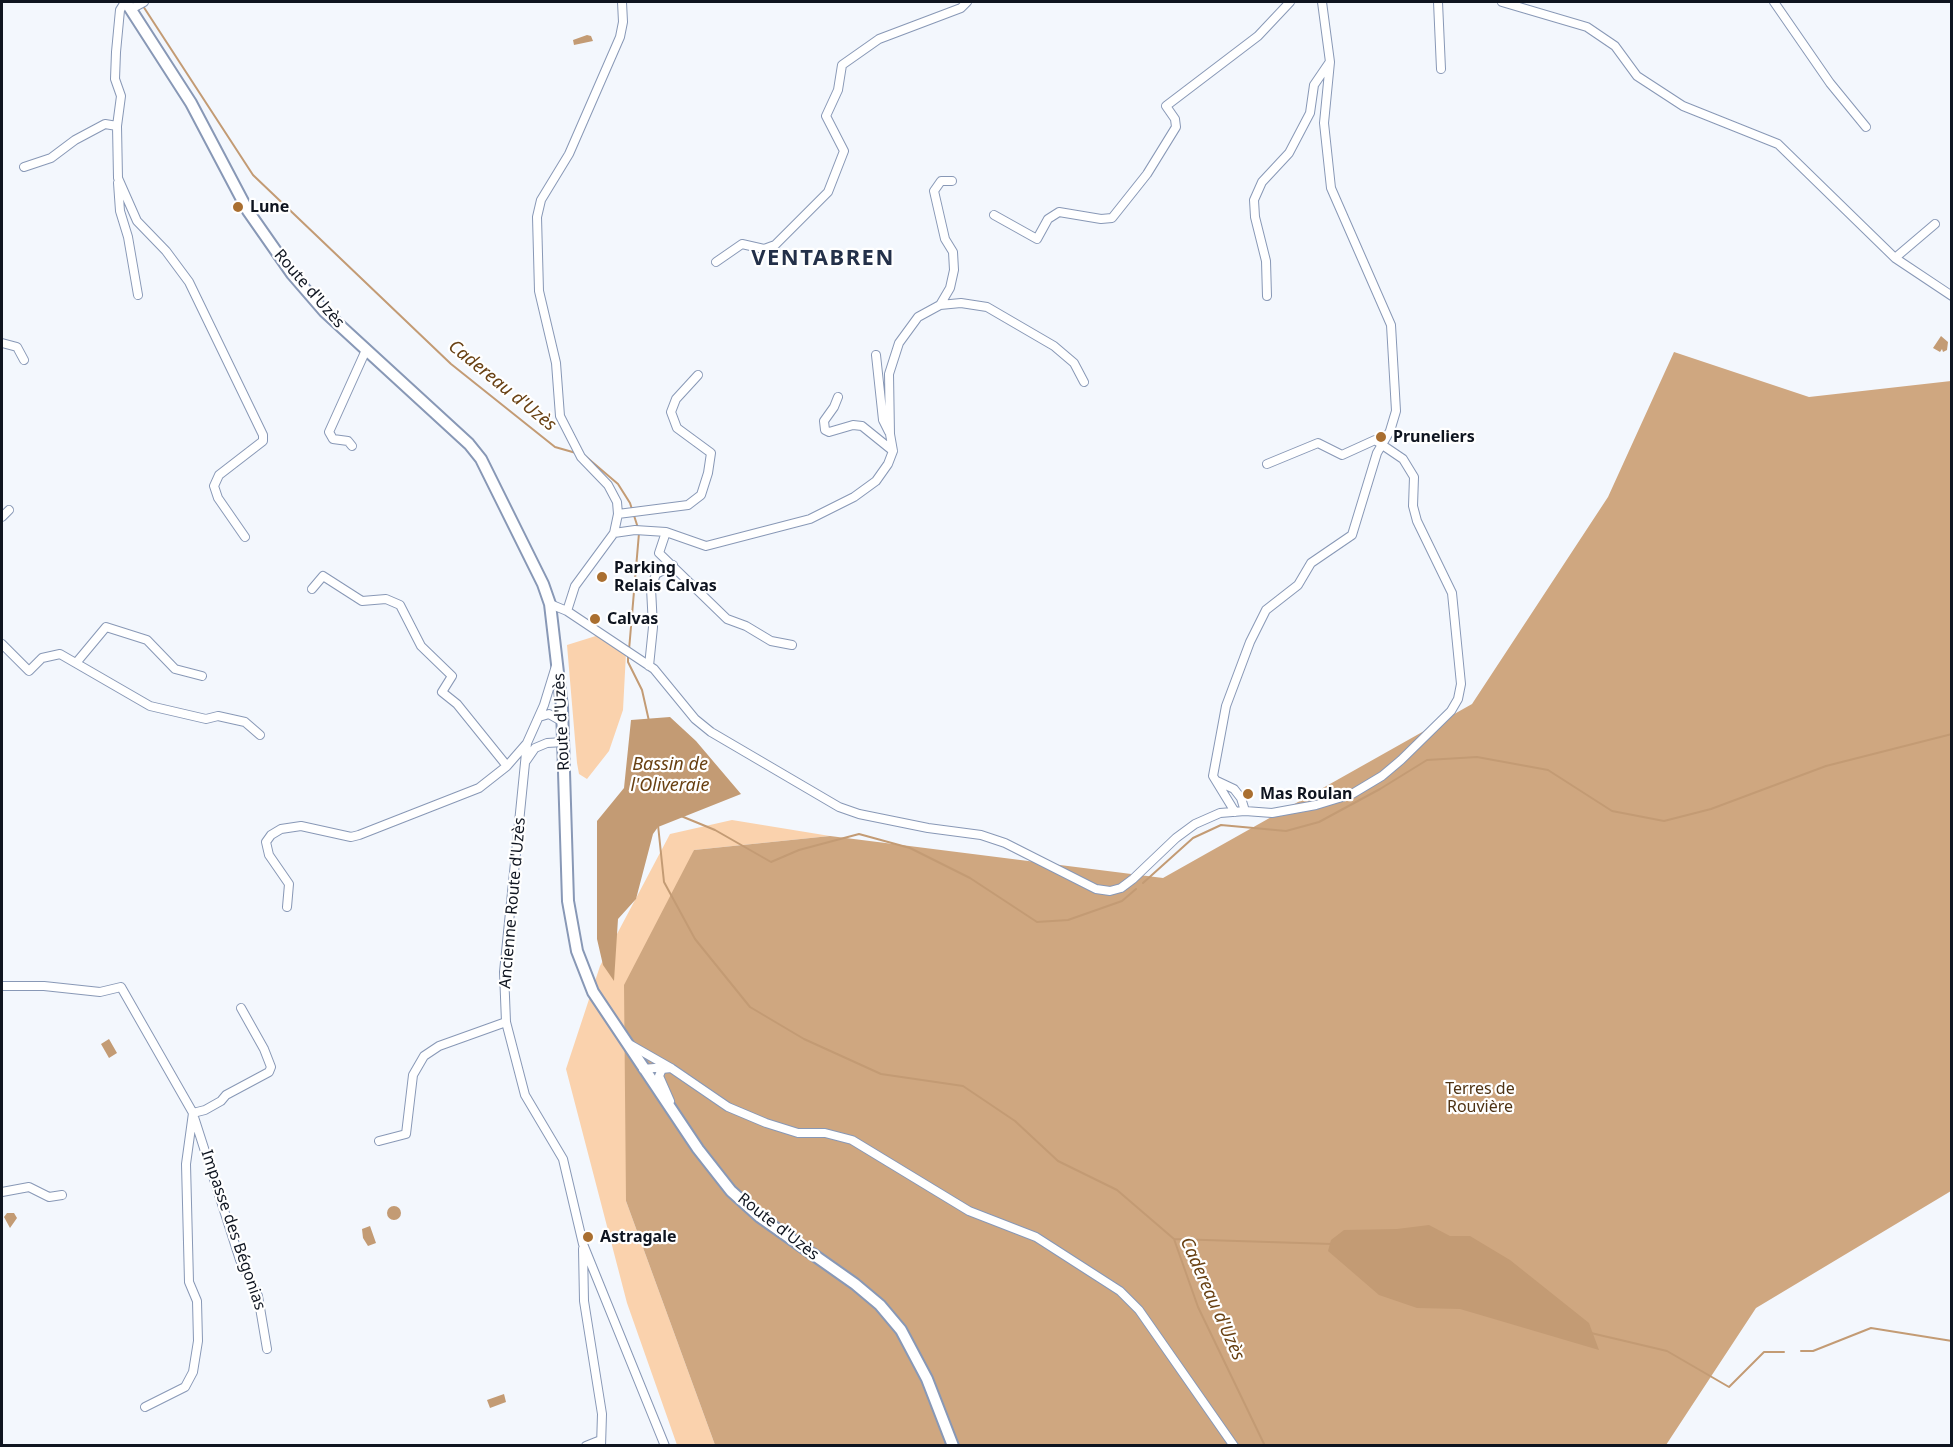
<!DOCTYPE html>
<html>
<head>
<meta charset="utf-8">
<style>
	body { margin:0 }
	#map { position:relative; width:1953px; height:1447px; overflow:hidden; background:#f3f7fd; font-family:"Noto Sans",sans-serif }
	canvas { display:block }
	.frame { position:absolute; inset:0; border:3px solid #0f1520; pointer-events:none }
</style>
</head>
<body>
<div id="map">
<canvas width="1953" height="1447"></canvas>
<div class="frame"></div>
</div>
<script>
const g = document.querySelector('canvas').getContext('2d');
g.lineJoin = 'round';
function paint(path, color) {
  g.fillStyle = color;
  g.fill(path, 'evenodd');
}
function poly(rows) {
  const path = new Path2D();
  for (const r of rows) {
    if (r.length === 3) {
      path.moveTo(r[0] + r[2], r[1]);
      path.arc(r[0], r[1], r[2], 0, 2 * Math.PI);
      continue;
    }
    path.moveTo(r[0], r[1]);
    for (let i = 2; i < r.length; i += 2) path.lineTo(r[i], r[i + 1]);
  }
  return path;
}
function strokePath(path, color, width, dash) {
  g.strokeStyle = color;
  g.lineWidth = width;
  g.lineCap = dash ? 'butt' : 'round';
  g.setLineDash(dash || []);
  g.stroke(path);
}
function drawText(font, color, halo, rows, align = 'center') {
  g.font = font + ' "Noto Sans",sans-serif';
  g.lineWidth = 4.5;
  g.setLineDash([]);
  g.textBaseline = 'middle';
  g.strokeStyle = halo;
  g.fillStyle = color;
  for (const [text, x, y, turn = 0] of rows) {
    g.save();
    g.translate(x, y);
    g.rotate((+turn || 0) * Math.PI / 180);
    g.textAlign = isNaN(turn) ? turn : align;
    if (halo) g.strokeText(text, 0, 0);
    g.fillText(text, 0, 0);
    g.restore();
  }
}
paint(poly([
	[599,635,626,653,623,710,609,751,587,779,579,774,577,763,567,645],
	[732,820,830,836,694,850,626,1201,715,1445,677,1445,627,1303,566,1069,600,966,670,834]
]), '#fad2ad');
paint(poly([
	[1674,352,1809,397,1951,381,1951,1191,1756,1308,1666,1445,715,1445,626,1201,624,985,694,850,830,836,1163,878,1472,704,1608,497]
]), '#cfa780');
paint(poly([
	[587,35,591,36,593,41,574,45,573,40],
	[1941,336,1948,342,1947,350,1943,352,1942,349,1940,352,1933,348],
	[670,717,696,741,741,794,658,827,653,834,636,899,618,919,614,981,603,965,597,939,597,821,624,788,631,720],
	[109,1039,117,1053,109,1058,101,1044],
	[394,1213,7],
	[7,1213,14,1213,17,1218,10,1228,4,1217],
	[1429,1225,1450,1236,1470,1236,1510,1260,1589,1323,1599,1350,1460,1309,1417,1308,1379,1295,1328,1251,1331,1240,1344,1230,1397,1229],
	[370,1226,376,1243,368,1246,363,1238,362,1229],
	[504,1394,506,1402,490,1408,487,1400]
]), '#c39b74');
strokePath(poly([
	[143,6,253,175,451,364,555,447,576,453],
	[584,455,618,484,630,503,638,528],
	[629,650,639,533],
	[628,656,628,662,642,690,649,721],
	[681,816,715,830,771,862,799,850,859,834,910,848,970,878,1037,922,1068,920,1122,901,1136,889],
	[658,825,664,882,695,939,750,1007,804,1039,881,1074,963,1086,1015,1121,1058,1161,1117,1190,1174,1239,1198,1307,1265,1446],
	[1143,883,1193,838,1221,825,1286,831,1319,822,1380,789,1427,760,1477,757,1548,770,1612,811,1664,821,1711,809,1826,766,1952,734],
	[1174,1239,1332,1244],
	[1591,1333,1667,1351,1729,1387,1764,1352,1784,1352],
	[1801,1351,1813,1351,1871,1328,1952,1341]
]), '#c39b74', 2);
const minor = poly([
	[125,2,120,10,116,52,115,79,121,96,117,126,118,178,137,221,166,251,189,282,263,435,263,441,219,475,214,486,218,498,245,537],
	[1438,2,1441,69],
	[1502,2,1587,27,1615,46,1637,76,1683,106,1778,144,1895,258,1952,296],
	[1774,2,1830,83,1866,127],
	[131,9,144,2],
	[24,167,51,158,75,140,105,124,117,126],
	[118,183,120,211,128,237,138,295],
	[994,215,1037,239,1048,219,1059,212,1101,219,1112,218,1147,174,1176,127,1175,119,1166,106,1258,36,1290,2],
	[1895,258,1935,224],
	[716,262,742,244,764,249,775,245,828,192,844,151,826,116,838,90,842,65,879,39,961,8,967,2],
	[1267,296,1266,261,1255,217,1254,200,1262,182,1289,153,1310,113,1314,85,1329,63],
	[940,305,950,288,954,270,953,252,945,239,934,191,941,181,952,181],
	[2,343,17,347,24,360],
	[876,355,883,420,889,432],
	[838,397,834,407,824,421,825,430,829,432,853,425,862,426,893,451],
	[352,446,348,441,333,439,329,432,366,350],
	[618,514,688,505,701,495,708,473,711,453,677,428,671,412,676,399,698,375],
	[2,517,9,510],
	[666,532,659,553,727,619,746,626,771,641,792,645],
	[614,533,635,530,666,532,706,546,810,519,854,497,876,481,888,464,893,451,890,434,889,374,899,343,918,317,940,305,961,303,987,307,1054,346,1074,363,1084,382],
	[312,589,323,576,362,601,386,599,400,605,421,646,452,676,442,692,457,704,507,766],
	[550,604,567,611,654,669,695,719,711,732,839,807,859,814,928,828,981,835,1005,843,1096,889,1110,891,1121,888,1133,879,1176,838,1195,824,1220,813,1245,811,1272,813,1316,805,1352,794,1382,776,1401,760,1451,711,1458,699,1461,684,1452,593,1417,521,1413,506,1414,477,1403,459,1375,440,1342,455,1318,443,1267,464],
	[567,611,575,586,614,533,618,514,617,502,608,485,581,457,560,416,556,363,539,291,537,217,541,200,569,154,620,37,623,22,622,2],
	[2,644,29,671,42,658,60,654,150,706,206,719,218,716,245,722,260,735],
	[76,663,106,627,147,640,175,669,202,676],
	[556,666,544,705,527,743,504,972,506,1022,525,1095,563,1159,583,1244,665,1446],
	[649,666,653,627,651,588,656,574,673,565],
	[539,717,549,714,563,722],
	[526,761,535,748,547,743,564,742],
	[1217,781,1234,789,1241,798,1245,811],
	[1235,812,1213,776,1226,706,1250,642,1266,610,1298,585,1311,563,1352,535,1377,453,1390,431,1396,411,1391,325,1331,188,1324,123,1330,62,1322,2],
	[287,907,289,884,269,855,266,842,271,835,281,829,301,826,351,837,359,835,479,788,507,766,527,743],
	[2,986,44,986,100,992,121,987,193,1113,205,1110,221,1101,226,1095,269,1072,271,1067,264,1049,241,1008],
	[629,1044,671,1068,728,1107,766,1123,798,1133,825,1133,852,1140,969,1211,1036,1237,1120,1291,1139,1310,1234,1446],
	[643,1069,666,1067],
	[670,1101,659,1076,662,1069,671,1068],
	[193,1114,240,1260,258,1296,267,1349],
	[379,1141,406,1134,413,1075,424,1056,439,1046,506,1022],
	[2,1192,29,1187,49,1197,62,1195],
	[583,1249,584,1301,602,1414,601,1446],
	[145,1407,185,1387,193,1372,198,1341,197,1301,189,1282,186,1164,193,1113],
	[586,1446,601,1440]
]);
const secondary = poly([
	[126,2,191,103,248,211,292,274,324,311,469,444,481,459,543,584,550,604,562,707,568,901,577,951,593,992,698,1149,731,1191,760,1217,855,1284,880,1305,901,1330,927,1379,953,1446]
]);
strokePath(minor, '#8898b6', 10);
strokePath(secondary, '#8898b6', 14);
strokePath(minor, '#fff', 8);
strokePath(secondary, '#fff', 10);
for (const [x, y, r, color] of [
	[238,207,6,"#aa6f30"],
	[1381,437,6,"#aa6f30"],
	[602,577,6,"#aa6f30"],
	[595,619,6,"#aa6f30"],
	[1248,794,6,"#aa6f30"],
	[588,1237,6,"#aa6f30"]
]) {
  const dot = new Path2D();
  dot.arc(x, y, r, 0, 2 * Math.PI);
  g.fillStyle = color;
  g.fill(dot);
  strokePath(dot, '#fff', 2);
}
drawText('bold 16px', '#0f1520', '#fff', [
	["Lune",250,207],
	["Pruneliers",1393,437],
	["Parking",614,568],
	["Relais Calvas",614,586],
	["Calvas",607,619],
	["Mas Roulan",1260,794],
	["Astragale",600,1237]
], 'left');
drawText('16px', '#0f1520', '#fff', [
	["Route d'Uzès",309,289,49],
	["Route d'Uzès",562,722,-93],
	["Ancienne Route d'Uzès",513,903,-85],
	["Route d'Uzès",778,1227,38],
	["Impasse des Bégonias",233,1230,71]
]);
drawText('16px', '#4e3213', '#fff', [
	["Terres de",1480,1089],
	["Rouvière",1480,1107]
]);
drawText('italic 18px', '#694113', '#fff', [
	["Cadereau d'Uzès",502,386,39],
	["Bassin de",670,765],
	["l'Oliveraie",670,786],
	["Cadereau d'Uzès",1212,1299,66]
]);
g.letterSpacing = '1.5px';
drawText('bold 22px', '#233049', '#fff', [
	["VENTABREN",823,259]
]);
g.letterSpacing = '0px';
</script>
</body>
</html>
